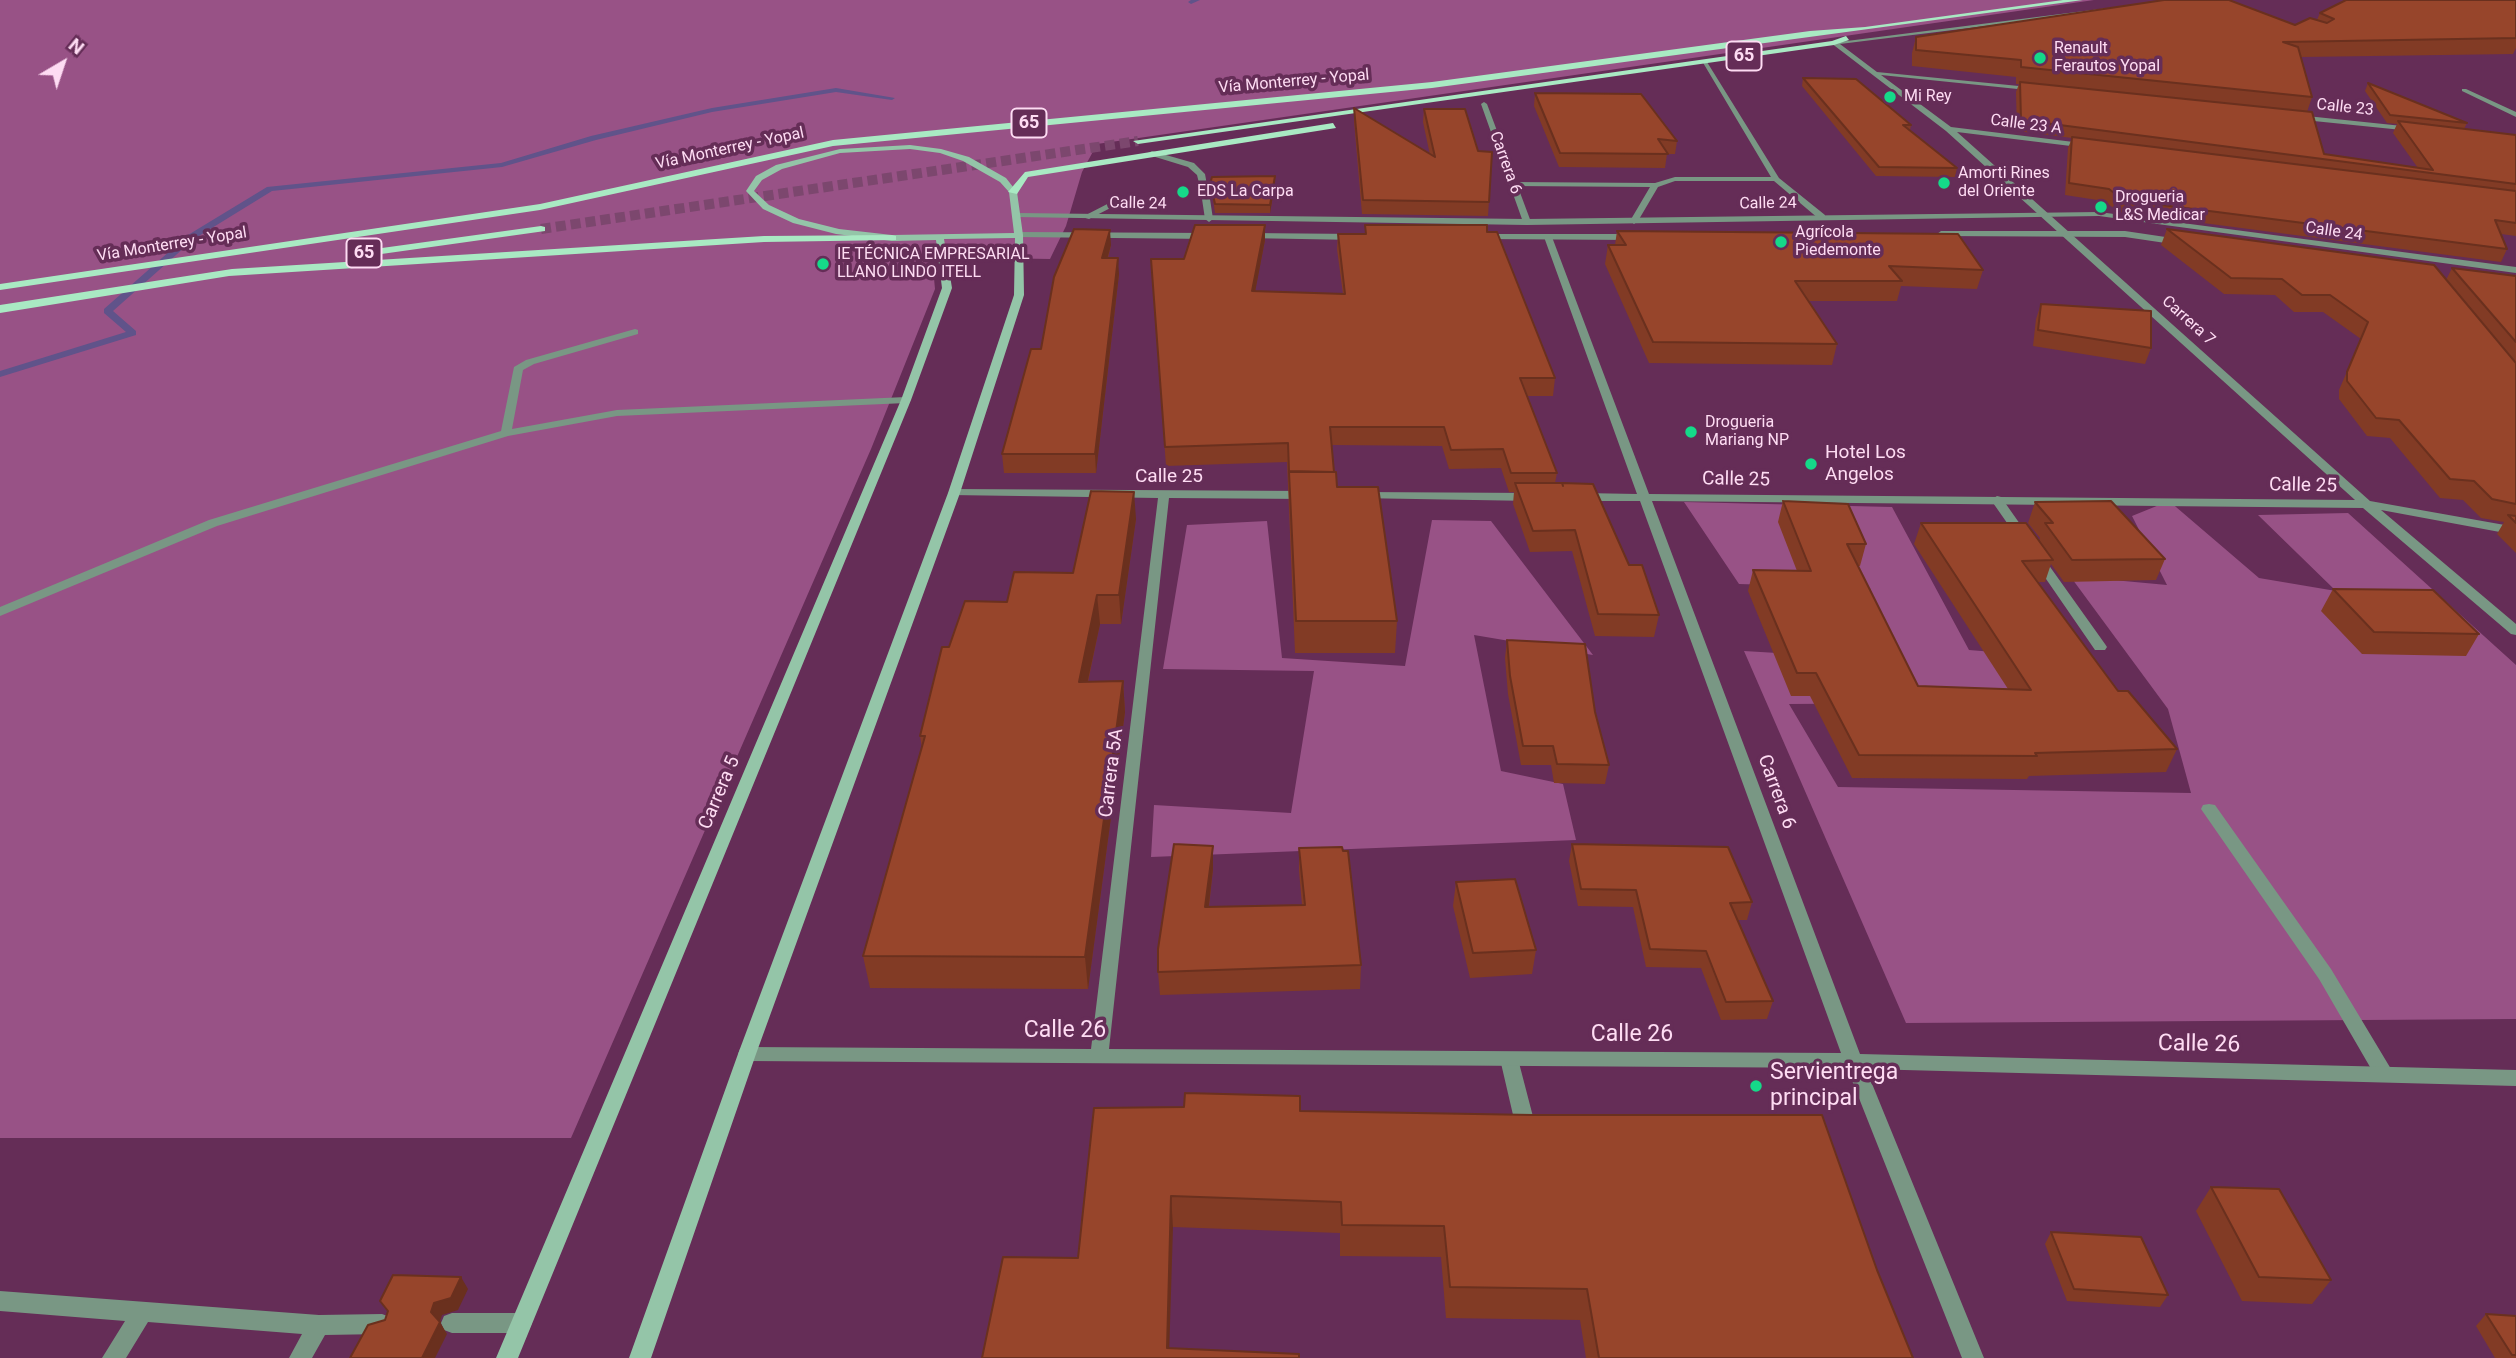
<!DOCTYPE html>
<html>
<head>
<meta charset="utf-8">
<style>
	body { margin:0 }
	#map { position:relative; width:2516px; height:1358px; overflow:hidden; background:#652d57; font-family:Roboto,sans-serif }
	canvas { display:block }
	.north { position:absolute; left:28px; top:28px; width:70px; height:70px; -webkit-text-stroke:5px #652d57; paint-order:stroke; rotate:39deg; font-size:19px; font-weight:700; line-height:28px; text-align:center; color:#fedcf3 }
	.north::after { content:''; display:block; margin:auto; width:24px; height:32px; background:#fedcf3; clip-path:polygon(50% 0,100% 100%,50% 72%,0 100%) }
</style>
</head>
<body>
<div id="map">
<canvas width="2516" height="1358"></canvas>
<div class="north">N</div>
</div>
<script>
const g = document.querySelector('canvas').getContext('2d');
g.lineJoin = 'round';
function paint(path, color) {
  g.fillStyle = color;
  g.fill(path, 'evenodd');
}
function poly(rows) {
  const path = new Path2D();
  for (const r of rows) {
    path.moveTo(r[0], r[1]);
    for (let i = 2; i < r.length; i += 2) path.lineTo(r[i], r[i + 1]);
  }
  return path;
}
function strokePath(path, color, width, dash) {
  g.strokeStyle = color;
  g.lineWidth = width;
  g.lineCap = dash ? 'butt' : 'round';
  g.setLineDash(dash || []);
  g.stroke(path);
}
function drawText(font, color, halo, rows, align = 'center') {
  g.font = font + ' Roboto,sans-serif';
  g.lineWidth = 7;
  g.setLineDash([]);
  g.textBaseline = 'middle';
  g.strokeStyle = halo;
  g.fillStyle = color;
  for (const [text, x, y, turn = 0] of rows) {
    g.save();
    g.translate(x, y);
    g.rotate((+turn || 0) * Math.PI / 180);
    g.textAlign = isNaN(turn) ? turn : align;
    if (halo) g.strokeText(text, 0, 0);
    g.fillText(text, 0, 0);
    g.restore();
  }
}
paint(poly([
	[0,0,2094,0,1097,144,1082,172,1066,226,1050,259,932,257,935,289,871,449,571,1138,0,1138],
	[2169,501,2259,578,2336,591,2258,515,2348,513,2516,665,2516,1019,1906,1023,1744,651,1893,660,1870,588,1739,584,1684,502,1892,507,1969,650,2056,657,2077,702,1789,704,1838,787,2191,793,2168,709,2070,576,2167,585,2132,516],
	[1432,520,1491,521,1593,655,1474,635,1501,771,1563,784,1576,840,1151,857,1154,805,1291,813,1314,671,1163,669,1187,525,1267,521,1282,658,1405,666]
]), '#985286');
paint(poly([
	[1200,0,1191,4,1188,2,1191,0,1200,0],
	[836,88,895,98,892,100,836,92,712,112,596,140,502,167,272,191,194,239,113,311,136,331,136,335,0,377,0,371,126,332,104,313,104,309,188,235,267,187,501,163,591,136,712,108,836,88]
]), '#60538a');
strokePath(poly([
	[541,229,1138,141]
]), '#7c476e', 10, [10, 5]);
paint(poly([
	[1702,61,1707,62,1779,178,1825,215,1825,219,1819,219,1774,181,1675,181,1658,187,1638,221,1634,224,1630,221,1650,187,1511,186,1507,184,1511,182,1655,183,1675,177,1771,177,1702,61],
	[2462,89,2466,89,2516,112,2516,117,2462,91,2462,89],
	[1152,151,1194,163,1205,174,1207,185,1200,187,1197,175,1188,167,1149,155,1148,153,1152,151],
	[1206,197,1210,199,1213,219,1209,222,1205,219,1202,199,1206,197],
	[1119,198,1126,200,1089,219,1082,217,1119,198],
	[635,329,638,330,638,334,534,364,523,370,512,429,617,410,906,397,911,400,906,403,617,416,508,436,217,526,0,616,0,607,209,520,501,431,514,367,526,360,635,329],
	[1997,496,2001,497,2027,534,2029,537,2027,540,2019,540,1991,500,1997,496],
	[2039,556,2043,557,2105,644,2107,647,2105,650,2095,650,2033,560,2039,556],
	[2209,804,2215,805,2331,969,2391,1069,2393,1074,2391,1079,2384,1082,2377,1079,2319,979,2201,809,2203,805,2209,804],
	[1509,1052,1516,1054,1518,1059,1537,1132,1534,1138,1527,1140,1520,1138,1517,1132,1500,1059,1502,1054,1509,1052],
	[0,1291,319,1315,382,1314,390,1317,393,1324,390,1331,382,1334,325,1335,312,1358,289,1358,302,1334,148,1322,126,1358,102,1358,125,1321,0,1311,0,1291],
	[452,1313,521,1313,529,1316,532,1323,529,1330,521,1333,452,1333,444,1330,441,1323,444,1316,452,1313]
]), '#799784');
paint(poly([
	[2116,7,2114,10,1840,44,1877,72,2039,88,2037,91,1881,75,1951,127,2090,144,2091,146,2087,148,1957,132,2370,501,2516,527,2516,535,2381,510,2516,624,2516,635,2511,634,2363,508,1652,501,1860,1054,2516,1070,2516,1086,1866,1069,1984,1358,1962,1358,1847,1068,747,1061,740,1059,738,1054,740,1049,747,1047,1091,1049,1158,498,950,495,948,493,954,489,1306,491,1312,495,1306,499,1169,498,1109,1049,1841,1053,1640,501,1582,501,1576,497,1582,493,1637,494,1544,237,1548,234,1552,237,1649,494,2355,500,1946,131,1831,43,2116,7],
	[1484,102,1487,104,1531,222,1530,224,1523,222,1481,104,1484,102],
	[2297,115,2412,127,2416,129,2412,131,2294,119,2297,115],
	[1361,492,1533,493,1539,497,1533,501,1357,498,1355,496,1361,492]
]), '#799784');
paint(poly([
	[2099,212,2516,267,2516,273,2099,216,1527,225,1016,217,1012,215,1016,213,1527,219,2099,212],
	[1941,231,2125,231,2179,239,2183,242,2179,245,2125,237,1938,236,1937,234,1941,231],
	[1019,232,1210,233,1214,236,1210,239,1016,237,1015,235,1019,232],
	[1248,233,1357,234,1361,237,1357,240,1245,238,1244,236,1248,233],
	[1482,234,1633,234,1637,237,1633,240,1479,239,1479,235,1482,234]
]), '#799784');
paint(poly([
	[910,145,941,149,969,157,1006,178,1017,192,1023,235,1024,295,960,493,756,1054,651,1358,629,1358,738,1054,948,493,1014,295,1015,238,944,239,952,288,911,400,518,1358,496,1358,901,400,942,288,936,240,892,241,836,234,793,223,763,209,746,191,756,176,776,165,840,149,910,145],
	[910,149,940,153,963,161,1000,182,1009,192,1014,233,892,235,839,229,799,219,769,205,754,191,762,180,782,169,840,153,910,149]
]), '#94c5a8');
paint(poly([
	[2063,0,2083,0,1432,88,833,146,540,210,0,290,0,284,540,204,833,140,1432,82,1810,31,1865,27,2063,0],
	[1846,36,1849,40,1834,45,1138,144,1133,141,1832,41,1846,36],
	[1333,123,1336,128,1028,177,1017,194,1008,192,1025,172,1333,123],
	[541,226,545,227,545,231,353,258,347,255,353,252,541,226],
	[892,235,896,236,896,240,764,242,229,276,0,313,0,305,232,269,764,236,892,235]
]), '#a9e9c3');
paint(poly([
	[2516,0,2516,48,2513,54,2301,57,2312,97,2307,112,2324,154,2418,168,2393,133,2397,124,2387,123,2365,91,2368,83,2467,123,2464,129,2516,135,2516,236,2501,234,2507,249,2501,262,2119,212,2104,201,2065,195,2068,148,2072,138,2017,131,2016,92,2019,84,2016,84,2016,77,1912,66,1912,53,1916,37,2295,25,2317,20,2320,13],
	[1803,78,1911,125,1910,130,1957,168,1955,177,1876,176,1802,86],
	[1535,93,1677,141,1675,154,1667,154,1665,168,1559,167,1534,106],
	[1354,108,1430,155,1423,122,1424,109,1478,151,1492,152,1488,216,1362,214,1354,121],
	[1275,176,1275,184,1270,213,1215,213,1213,199,1209,195,1209,187],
	[1265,225,1265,240,1255,291,1343,294,1337,249,1338,234,1365,234,1365,225,1487,232,1555,378,1553,396,1527,396,1557,473,1555,483,1629,565,1659,615,1654,637,1595,636,1572,551,1530,552,1513,504,1514,492,1509,492,1501,468,1449,469,1442,446,1332,445,1334,472,1337,487,1397,621,1395,653,1295,653,1287,462,1166,466,1152,275],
	[2167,229,2446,280,2452,268,2516,276,2516,553,2497,534,2504,522,2481,518,2463,500,2440,498,2390,438,2367,436,2339,399,2339,390,2361,339,2323,312,2294,312,2275,295,2224,294,2161,245],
	[1617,231,1983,270,1977,289,1901,286,1897,301,1808,301,1837,344,1832,365,1649,363,1605,264,1608,245,1615,245],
	[1111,245,1108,258,1119,274,1096,473,1004,473,1002,454],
	[2041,304,2151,348,2145,364,2033,346,2036,319],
	[1783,501,1866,544,1860,566,1858,566,1918,686,2008,689,1914,544,1921,523,2039,541,2040,538,2028,523,2035,502,2165,559,2156,580,2064,582,2051,564,2045,582,2037,582,2118,691,2177,749,2166,772,2029,776,2027,779,1852,778,1810,696,1791,696,1748,591,1753,570,1797,571,1778,522],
	[1136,519,1121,624,1100,624,1088,682,1123,681,1125,712,1088,989,870,988,863,956,922,748,920,736,1007,602,1073,573],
	[2333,589,2479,634,2466,656,2362,654,2321,611],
	[1507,640,1609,765,1605,784,1554,783,1551,765,1521,765,1508,694,1505,658],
	[1572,844,1752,902,1747,920,1737,920,1773,1001,1767,1019,1721,1020,1701,968,1646,967,1633,907,1578,906,1569,861],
	[1213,846,1213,869,1209,907,1302,905,1299,871,1299,848,1343,851,1361,965,1360,989,1160,995,1158,972],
	[1456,882,1536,950,1532,974,1470,978,1453,906],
	[1300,1111,1877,1270,1913,1358,1586,1358,1580,1320,1446,1318,1441,1257,1340,1256,1340,1233,1173,1227,982,1358,1078,1258],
	[2211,1187,2331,1280,2312,1304,2242,1301,2196,1211],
	[2051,1232,2168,1295,2160,1307,2067,1301,2045,1244],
	[2486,1314,2516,1316,2516,1358,2495,1358,2476,1326]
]), '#823b25');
paint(poly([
	[1275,176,1275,184,1270,213,1270,205],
	[1265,225,1265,240,1252,308,1252,291],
	[1110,230,1111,245,1103,274,1102,258],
	[1118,258,1119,274,1096,473,1095,454],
	[1134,492,1136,519,1121,624,1119,595],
	[1097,595,1100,624,1081,712,1079,682],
	[1123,681,1125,712,1088,989,1085,957],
	[1213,846,1213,869,1206,930,1205,907],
	[1171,1196,1173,1227,1169,1358,1167,1348],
	[461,1277,468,1289,458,1310,442,1315,439,1324,431,1312,434,1303],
	[440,1322,447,1334,435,1358,422,1358]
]), '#6a301e');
const building = poly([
	[2164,0,2229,0,2295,25,2310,18,2327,23,2334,19,2320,13,2346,0,2516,0,2516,38,2283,42,2298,47,2312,97,2021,67,2021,60,1916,50,1916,37,2164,0],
	[1803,78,1856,79,1911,125,1903,125,1957,168,1879,167,1803,78],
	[2020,82,2312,112,2324,154,2433,170,2398,121,2516,135,2516,184,2021,120,2020,82],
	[2368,83,2467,123,2390,115,2368,83],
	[1535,93,1641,94,1677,141,1658,139,1668,154,1560,153,1535,93],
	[1354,108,1435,157,1424,109,1465,109,1478,151,1492,152,1489,202,1363,200,1354,108],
	[2072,137,2516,191,2516,223,2495,220,2507,249,2123,200,2109,189,2069,183,2072,137],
	[1275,176,1270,205,1215,204,1212,190,1209,187,1212,177,1275,176],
	[1195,225,1265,225,1252,291,1345,294,1338,234,1366,234,1365,225,1487,225,1487,232,1497,232,1555,378,1520,378,1557,473,1511,473,1503,449,1451,450,1444,427,1330,427,1334,472,1289,471,1288,443,1165,447,1151,259,1184,259,1195,225],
	[1074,229,1110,230,1102,258,1118,258,1095,454,1002,454,1031,349,1041,349,1054,277,1074,229],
	[2167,229,2434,265,2516,363,2516,504,2492,499,2474,481,2450,479,2399,420,2376,418,2347,381,2347,372,2368,322,2330,295,2302,295,2282,279,2231,278,2167,229],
	[1617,231,1958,234,1983,270,1889,266,1902,281,1795,281,1837,344,1653,342,1608,245,1626,245,1617,231],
	[2452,268,2516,276,2516,342,2452,268],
	[2041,304,2151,311,2151,348,2038,330,2041,304],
	[1289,472,1336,472,1337,487,1378,487,1397,621,1296,621,1289,472],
	[1515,483,1562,483,1563,486,1562,483,1593,484,1629,565,1642,565,1659,615,1598,614,1575,530,1533,531,1515,483],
	[1091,491,1134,492,1119,595,1097,595,1079,682,1123,681,1085,957,863,956,925,736,920,736,942,647,949,647,965,601,1007,602,1014,572,1073,573,1091,491],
	[1783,501,1848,504,1866,544,1847,544,1918,686,2031,690,1921,523,2026,523,2053,560,2022,561,2118,691,2128,691,2177,749,2035,753,2037,756,1859,755,1816,673,1797,673,1753,570,1811,571,1783,501],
	[2111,501,2165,559,2072,560,2045,523,2053,523,2035,502,2111,501],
	[2508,515,2516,516,2516,523,2508,515],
	[2333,589,2433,590,2479,634,2374,632,2333,589],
	[1507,640,1585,644,1595,712,1609,765,1557,764,1553,746,1523,746,1510,676,1507,640],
	[1174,844,1213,846,1205,907,1305,905,1299,848,1342,847,1343,851,1348,851,1361,965,1158,972,1158,949,1174,844],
	[1572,844,1728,847,1752,902,1730,903,1773,1001,1726,1002,1706,951,1650,949,1636,890,1581,889,1572,844],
	[1515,879,1536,950,1473,953,1456,882,1515,879],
	[1185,1093,1300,1096,1300,1111,1533,1115,1822,1115,1877,1270,1913,1358,1599,1358,1587,1289,1450,1287,1444,1226,1342,1225,1341,1202,1171,1196,1167,1348,1299,1354,1299,1358,982,1358,1003,1257,1078,1258,1094,1108,1184,1107,1185,1093],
	[2211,1187,2279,1189,2331,1280,2259,1277,2211,1187],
	[2051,1232,2141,1237,2168,1295,2074,1289,2051,1232],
	[393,1275,461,1277,451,1298,434,1303,431,1312,440,1322,422,1358,350,1358,368,1325,385,1320,388,1311,380,1301,393,1275],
	[2486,1314,2516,1316,2516,1355,2512,1355,2486,1314]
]);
paint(building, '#97452b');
strokePath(building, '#6a301e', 2);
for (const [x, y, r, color] of [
	[2040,58,7,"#15d989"],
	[1890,97,7,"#15d989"],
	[1944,183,7,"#15d989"],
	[1183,192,7,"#15d989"],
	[2101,207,7,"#15d989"],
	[1781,242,7,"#15d989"],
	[823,264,7,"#15d989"],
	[1691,432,7,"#15d989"],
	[1811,464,7,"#15d989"],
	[1756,1086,7,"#15d989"]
]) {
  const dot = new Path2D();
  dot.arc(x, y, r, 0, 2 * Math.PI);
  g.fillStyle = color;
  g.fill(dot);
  strokePath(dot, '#652d57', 2.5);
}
drawText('16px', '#fedcf3', '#652d57', [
	["Renault",2054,49],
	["Ferautos Yopal",2054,67],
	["Mi Rey",1904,97],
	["Amorti Rines",1958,174],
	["del Oriente",1958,192],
	["EDS La Carpa",1197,192],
	["Drogueria",2115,198],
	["L&S Medicar",2115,216],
	["Agrícola",1795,233],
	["Piedemonte",1795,251],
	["IE TÉCNICA EMPRESARIAL",837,255],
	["LLANO LINDO ITELL",837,273],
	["Drogueria",1705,423],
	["Mariang NP",1705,441]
], 'left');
drawText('16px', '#fedcf3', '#652d57', [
	["Vía Monterrey - Yopal",1294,82,-5],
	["Calle 23",2345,108,6],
	["Calle 23 A",2026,125,7],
	["Vía Monterrey - Yopal",730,149,-12],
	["Carrera 6",1505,163,70],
	["Calle 24",1138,204,1],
	["Calle 24",1768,204,-1],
	["Calle 24",2334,232,8],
	["Vía Monterrey - Yopal",172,245,-9],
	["Carrera 7",2188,321,42]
]);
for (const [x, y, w] of [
	[1744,56,35],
	[1029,123,35],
	[364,253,35]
]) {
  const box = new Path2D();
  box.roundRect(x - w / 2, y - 14.5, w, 29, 5);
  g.fillStyle = '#652d57';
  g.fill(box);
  strokePath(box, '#fedcf3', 2);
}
drawText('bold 18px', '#fedcf3', null, [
	["65",1744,56],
	["65",1029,123],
	["65",364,253]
]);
drawText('19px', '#fedcf3', '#652d57', [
	["Hotel Los",1825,453],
	["Angelos",1825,475]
], 'left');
drawText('19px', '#fedcf3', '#652d57', [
	["Calle 25",1169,477],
	["Calle 25",1736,480,1],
	["Calle 25",2303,486,1],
	["Carrera 5A",1112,773,-83],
	["Carrera 6",1776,792,70],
	["Carrera 5",720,793,-67]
]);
drawText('23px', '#fedcf3', '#652d57', [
	["Calle 26",1065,1031],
	["Calle 26",1632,1035],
	["Calle 26",2199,1045,1]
]);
drawText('23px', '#fedcf3', '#652d57', [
	["Servientrega",1770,1073],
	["principal",1770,1099]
], 'left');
</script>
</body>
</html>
